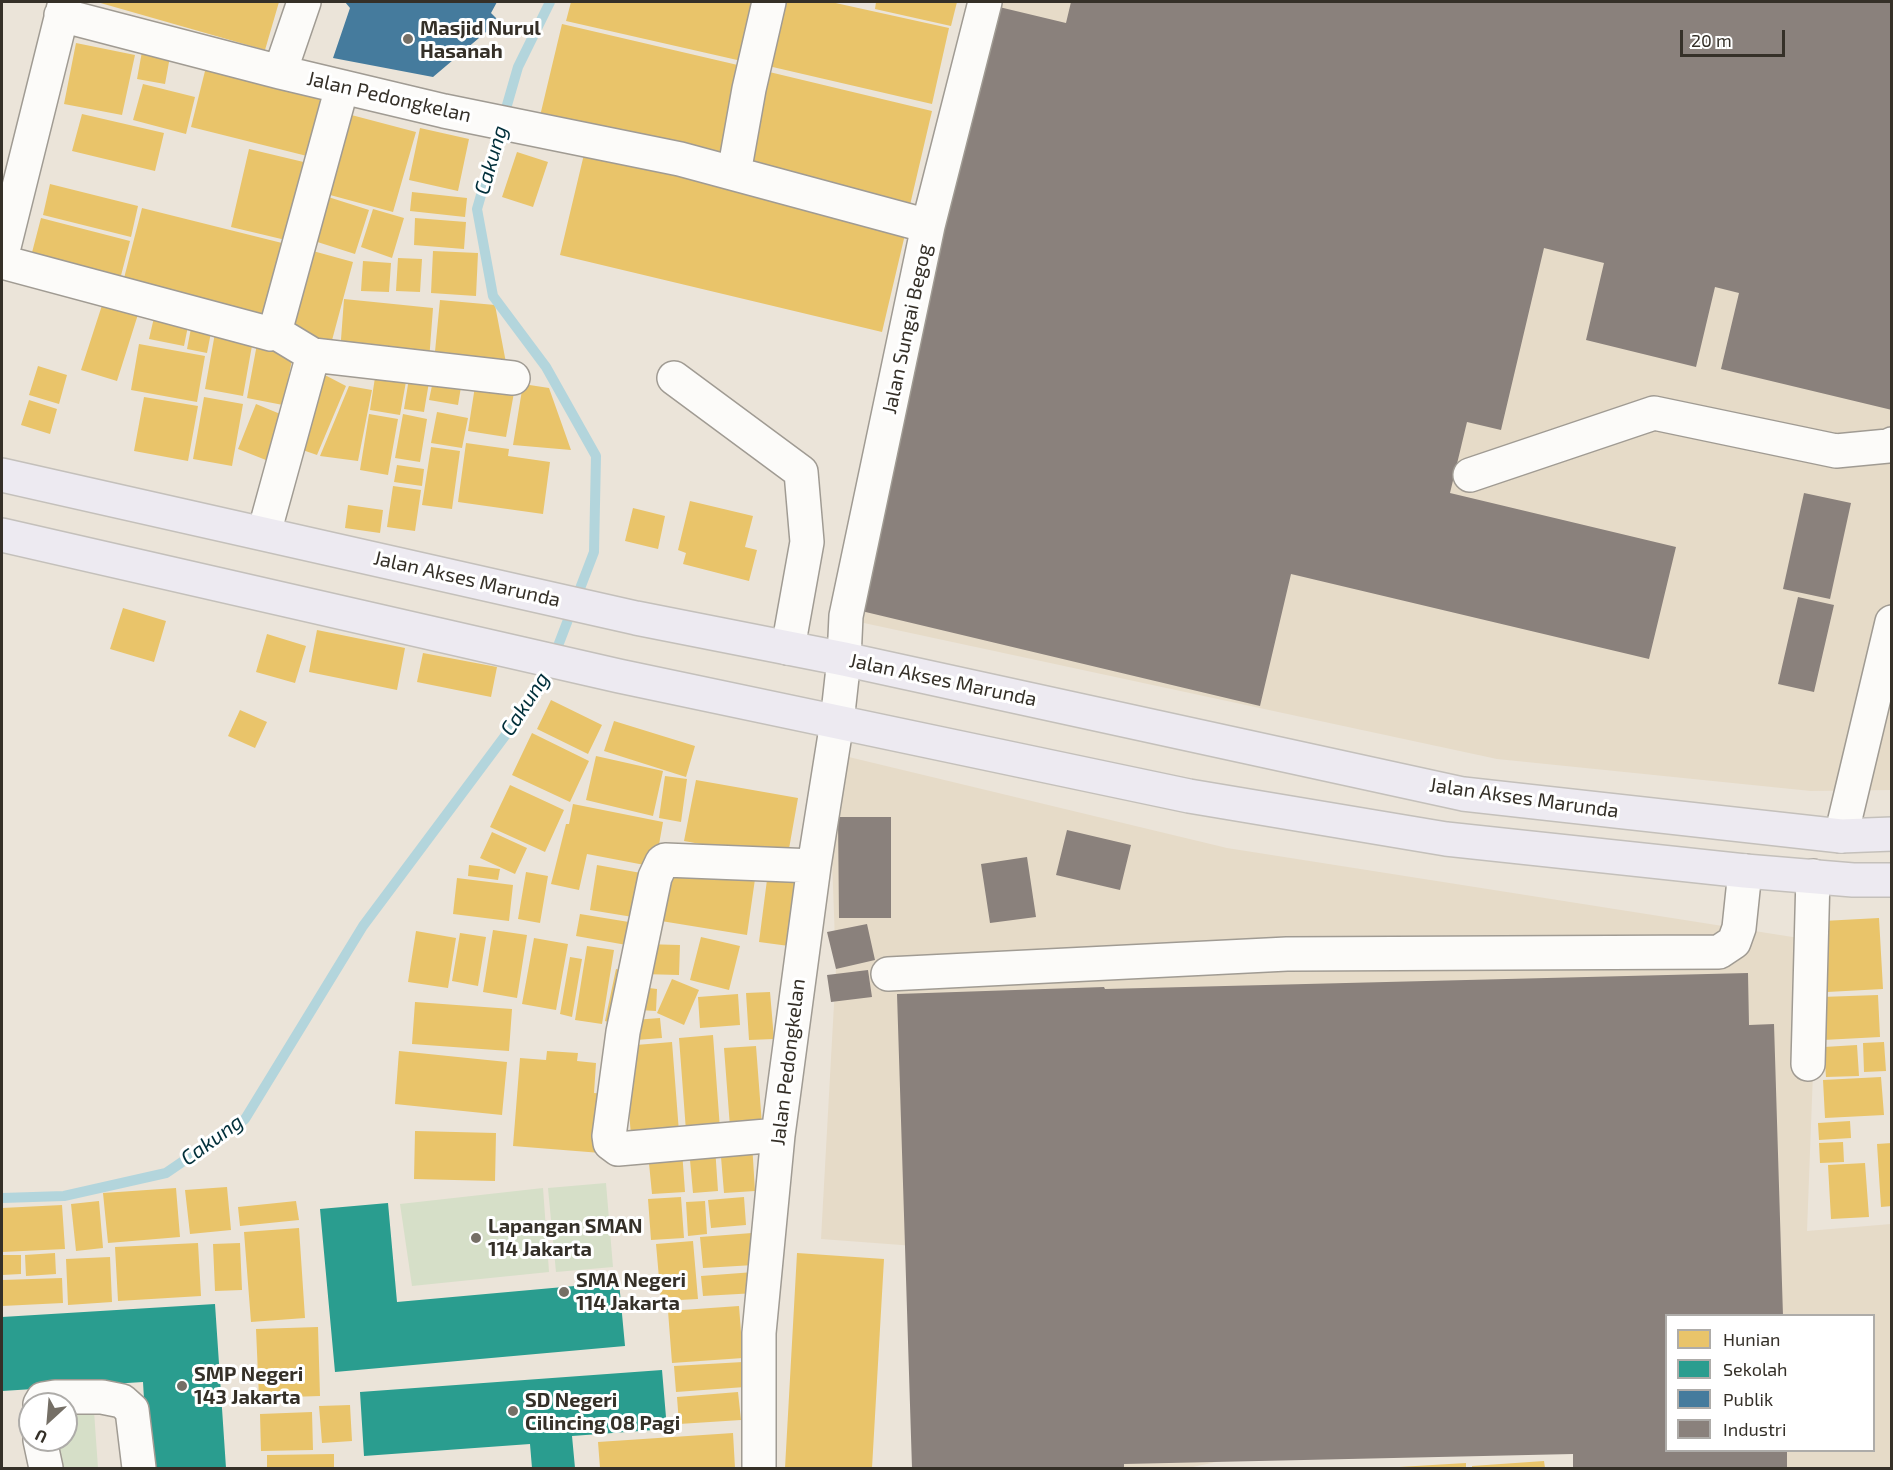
<!DOCTYPE html>
<html>
<head>
<meta charset="utf-8">
<style>
	body { margin:0 }
	#map { position:relative; width:1893px; height:1470px; overflow:hidden; background:#ebe4d9; font-family:"Exo 2",sans-serif }
	canvas { display:block }
	.frame { position:absolute; inset:0; border:3px solid #353028; pointer-events:none }
	.legend { position:absolute; left:1665px; top:1314px; width:210px; height:138px; box-sizing:border-box; background:#fff; border:2px solid #aeaca9; margin:0; padding:8px 10px; list-style:none; font-size:18px; color:#353028 }
	.legend li { display:flex; align-items:center; gap:12px; height:30px }
	.legend b { width:30px; border:2px solid #aeaca9 }
	.north { position:absolute; left:18px; top:1392px; width:60px; height:60px; box-sizing:border-box; background:#fff; border:2px solid #aeaca9; border-radius:50%; rotate:206deg; font-size:16px; font-weight:700; line-height:24px; text-align:center; color:#353028 }
	.north::after { content:''; display:block; margin:auto; width:21px; height:27px; background:#756f66; clip-path:polygon(50% 0,100% 100%,50% 72%,0 100%) }
	.scale { position:absolute; left:1680px; top:30px; width:105px; height:27px; box-sizing:border-box; border:3px solid #353028; border-top:0; padding-left:8px; font-size:18px; line-height:21px; white-space:nowrap; color:#353028; -webkit-text-stroke:4px #fff; paint-order:stroke }
</style>
</head>
<body>
<div id="map">
<canvas width="1893" height="1470"></canvas>
<div class="frame"></div>
<ul class="legend">
<li><b style="height:16px;background:#e9c46a"></b>Hunian</li>
<li><b style="height:16px;background:#2a9d8f"></b>Sekolah</li>
<li><b style="height:16px;background:#457b9d"></b>Publik</li>
<li><b style="height:16px;background:#8a817c"></b>Industri</li>
</ul>
<div class="north">U</div>
<div class="scale">20 m</div>
</div>
<script>
const g = document.querySelector('canvas').getContext('2d');
g.lineJoin = 'round';
function paint(path, color) {
  g.fillStyle = color;
  g.fill(path, 'evenodd');
}
function poly(rows) {
  const path = new Path2D();
  for (const r of rows) {
    path.moveTo(r[0], r[1]);
    for (let i = 2; i < r.length; i += 2) path.lineTo(r[i], r[i + 1]);
  }
  return path;
}
function strokePath(path, color, width, dash) {
  g.strokeStyle = color;
  g.lineWidth = width;
  g.lineCap = dash ? 'butt' : 'round';
  g.setLineDash(dash || []);
  g.stroke(path);
}
function drawText(font, color, halo, rows, align = 'center') {
  g.font = font + ' "Exo 2",sans-serif';
  g.lineWidth = 6;
  g.setLineDash([]);
  g.textBaseline = 'middle';
  g.strokeStyle = halo;
  g.fillStyle = color;
  for (const [text, x, y, turn = 0] of rows) {
    g.save();
    g.translate(x, y);
    g.rotate((+turn || 0) * Math.PI / 180);
    g.textAlign = isNaN(turn) ? turn : align;
    if (halo) g.strokeText(text, 0, 0);
    g.fillText(text, 0, 0);
    g.restore();
  }
}
paint(poly([
	[983,2,1891,2,1891,790,1811,791,1497,759,836,617],
	[828,752,1227,848,1818,941,1807,1231,1891,1224,1891,1468,1574,1468,1576,1448,1226,1460,1188,1468,922,1468,915,1246,821,1239,836,968],
	[1666,1316,1874,1316,1874,1450,1666,1450]
]), '#e6dbc8');
paint(poly([
	[606,1183,613,1267,556,1272,548,1188],
	[543,1188,549,1272,412,1286,400,1204],
	[94,1411,98,1468,31,1468,27,1415,30,1415,30,1440,66,1440,66,1413]
]), '#d6dfc8');
paint(poly([
	[97,2,279,2,265,50],
	[571,2,759,2,746,62,566,21],
	[778,2,831,2,949,28,932,104,764,65],
	[876,2,957,2,951,26,875,9],
	[562,24,742,66,721,159,540,116],
	[76,43,135,55,122,115,64,104],
	[143,46,171,51,165,84,137,79],
	[207,63,330,94,315,158,191,127],
	[761,70,932,111,910,205,740,163],
	[143,84,195,97,186,134,133,120],
	[340,112,416,132,393,212,319,192],
	[82,114,164,133,155,171,72,151],
	[420,128,469,139,458,191,409,180],
	[249,149,312,164,294,242,231,227],
	[585,150,907,226,882,332,560,255],
	[517,152,548,162,533,207,502,197],
	[50,184,138,206,131,237,43,215],
	[412,192,467,198,465,217,410,211],
	[322,195,369,210,355,254,308,239],
	[142,208,294,246,273,325,122,286],
	[373,209,404,218,392,258,361,247],
	[41,218,130,241,118,287,29,264],
	[415,218,466,222,464,249,414,245],
	[302,248,353,262,331,344,280,331],
	[433,251,478,253,476,296,431,293],
	[398,258,422,259,420,292,396,291],
	[363,261,391,263,389,292,361,291],
	[105,296,140,308,117,381,81,370],
	[344,299,433,308,429,361,340,353],
	[440,300,495,305,507,368,434,362],
	[156,309,190,316,184,346,149,339],
	[193,318,213,322,207,353,187,349],
	[215,333,253,340,243,396,205,389],
	[139,344,205,356,197,402,131,390],
	[257,344,294,350,283,405,247,398],
	[38,366,67,375,59,404,29,395],
	[376,371,407,376,400,415,370,410],
	[410,372,430,376,424,412,404,409],
	[321,373,346,386,317,455,291,446],
	[434,376,462,381,458,405,429,400],
	[476,380,515,387,506,437,468,431],
	[523,384,549,388,571,450,513,445],
	[349,386,372,390,358,461,320,456],
	[144,397,198,406,188,461,134,451],
	[204,397,243,404,232,466,193,459],
	[29,400,57,409,50,434,21,425],
	[256,404,290,418,271,462,238,449],
	[437,412,468,418,462,448,431,443],
	[369,414,398,419,388,475,360,470],
	[403,414,427,419,420,462,395,458],
	[466,443,509,449,508,456,550,462,543,514,458,502],
	[431,447,460,451,452,509,422,505],
	[397,465,424,469,422,486,394,482],
	[393,486,421,490,415,531,387,527],
	[690,501,753,516,745,547,757,550,749,581,683,564,686,553,678,550],
	[348,505,383,510,380,533,345,528],
	[633,508,665,516,658,549,625,541],
	[123,608,166,621,154,662,110,649],
	[317,630,405,648,397,690,309,672],
	[267,634,306,646,295,683,256,672],
	[423,653,497,667,491,697,417,682],
	[551,700,602,725,588,754,537,729],
	[240,710,267,722,255,748,228,736],
	[614,721,695,746,686,777,604,751],
	[532,733,589,761,570,802,512,775],
	[596,756,663,771,653,816,586,800],
	[665,776,687,779,681,822,659,818],
	[696,780,798,798,787,860,684,841],
	[510,785,564,810,545,852,490,827],
	[573,804,663,822,655,867,587,854,579,890,551,884,566,824,569,824],
	[492,832,527,848,515,874,480,858],
	[664,864,755,879,747,935,655,920],
	[469,865,500,869,498,880,468,876],
	[597,865,652,875,645,919,590,910],
	[526,872,548,876,540,923,518,919],
	[768,872,798,875,789,946,759,942],
	[457,878,513,885,509,921,453,914],
	[580,914,635,923,632,946,576,936],
	[1879,918,1883,989,1827,992,1823,921],
	[493,930,527,935,517,998,483,992],
	[416,931,456,938,448,988,408,982],
	[460,933,486,937,478,986,452,981],
	[701,937,740,946,729,990,690,980],
	[534,938,568,944,556,1010,522,1004],
	[643,944,680,945,679,975,642,974],
	[587,946,614,950,602,1024,575,1020],
	[570,957,582,959,572,1017,560,1014],
	[616,969,629,972,618,1025,605,1021],
	[672,979,699,990,684,1025,657,1013],
	[641,987,657,989,656,1011,639,1010],
	[770,992,774,1039,749,1040,746,993],
	[738,994,740,1025,700,1028,698,997],
	[1878,995,1880,1037,1823,1040,1821,997],
	[415,1002,512,1009,509,1051,412,1044],
	[660,1018,662,1038,636,1040,634,1020],
	[713,1035,720,1129,686,1131,679,1038],
	[672,1042,679,1132,631,1136,624,1046],
	[1884,1042,1886,1071,1864,1072,1863,1043],
	[1857,1045,1859,1076,1826,1077,1824,1047],
	[756,1046,762,1125,730,1127,724,1048],
	[399,1051,507,1062,502,1115,395,1104],
	[547,1051,578,1053,577,1061,596,1063,594,1093,606,1094,601,1153,513,1146,520,1058,546,1060],
	[1881,1077,1884,1115,1825,1118,1823,1080],
	[1850,1121,1851,1138,1819,1140,1818,1123],
	[415,1131,496,1133,495,1181,414,1179],
	[1843,1142,1844,1162,1820,1163,1819,1143],
	[752,1143,755,1191,724,1193,720,1145],
	[1892,1143,1892,1206,1881,1207,1877,1144],
	[715,1147,718,1191,693,1193,689,1149],
	[682,1151,685,1192,652,1194,648,1153],
	[1865,1163,1869,1217,1831,1219,1828,1165],
	[227,1187,231,1230,190,1234,185,1190],
	[176,1188,180,1237,108,1243,103,1193],
	[681,1197,684,1238,651,1240,648,1199],
	[744,1197,746,1225,711,1228,708,1200],
	[99,1201,103,1248,76,1251,71,1204],
	[296,1201,299,1220,240,1226,238,1207],
	[705,1201,707,1234,688,1236,686,1202],
	[62,1205,65,1249,2,1252,2,1208],
	[299,1228,305,1318,251,1322,244,1232],
	[752,1233,754,1265,703,1268,700,1237],
	[693,1241,698,1299,661,1301,656,1244],
	[198,1243,201,1296,118,1301,115,1247],
	[240,1243,242,1290,215,1291,213,1244],
	[55,1253,56,1274,26,1276,25,1255],
	[797,1253,884,1259,872,1468,785,1468],
	[2,1255,21,1255,21,1274,2,1275],
	[110,1257,112,1302,68,1305,66,1259],
	[754,1272,756,1293,703,1296,701,1276],
	[62,1278,63,1303,2,1306,2,1280],
	[739,1306,743,1358,672,1363,668,1311],
	[318,1327,320,1396,259,1398,256,1329],
	[743,1362,745,1387,676,1392,674,1366],
	[738,1392,741,1420,679,1424,677,1397],
	[350,1405,352,1441,322,1443,319,1406],
	[312,1412,313,1450,261,1451,260,1414],
	[733,1433,735,1468,600,1468,598,1442],
	[334,1454,334,1468,267,1468,267,1455],
	[1544,1461,1545,1468,1472,1468,1472,1466],
	[1466,1463,1466,1468,1399,1468,1399,1467]
]), '#e9c46a');
paint(poly([
	[388,1203,397,1302,619,1282,625,1346,335,1372,320,1209],
	[215,1304,226,1468,148,1468,143,1382,2,1391,2,1317],
	[662,1370,667,1429,572,1436,575,1468,532,1468,530,1444,364,1456,360,1392]
]), '#2a9d8f');
paint(poly([
	[345,2,497,2,491,13,499,21,433,77,333,58,350,8]
]), '#457b9d');
paint(poly([
	[1071,2,1892,2,1892,410,1721,369,1739,293,1715,287,1696,367,1586,340,1604,263,1544,248,1501,430,1467,422,1450,493,1676,547,1649,659,1291,574,1260,706,853,609,995,6,1066,23],
	[1804,493,1851,503,1830,599,1783,589],
	[1798,597,1834,605,1814,692,1778,684],
	[838,817,891,817,891,918,839,918],
	[1067,830,1131,845,1120,890,1056,875],
	[1027,857,1036,917,990,923,981,864],
	[867,924,875,960,836,969,827,932],
	[868,970,872,997,831,1002,827,975],
	[1748,973,1749,1025,1774,1024,1783,1316,1666,1316,1666,1450,1787,1450,1787,1468,1573,1468,1573,1454,1124,1464,1124,1468,912,1468,897,994,1104,987,1105,989]
]), '#8a817c');
strokePath(poly([
	[2,1198,64,1196,166,1173,245,1119,363,926,543,685,594,552,596,456,546,367,493,296,477,209,518,67,550,2]
]), '#b3d5dc', 10);
const minor = poly([
	[61,15,280,72,444,111,680,159,928,226],
	[280,72,304,2],
	[734,173,749,89,769,2],
	[2,255,65,2],
	[2,262,271,334,275,332,342,87],
	[313,355,513,378],
	[674,378,801,472,807,542,788,648],
	[1470,475,1654,413,1836,451,1888,446,1892,444],
	[264,533,313,355,275,332],
	[1841,836,1892,622],
	[888,974,1287,954,1719,952,1734,942,1739,928,1745,871],
	[1808,1064,1813,876],
	[778,1135,618,1149,610,1143,609,1136,623,1032,655,877,662,862,665,860,814,866],
	[40,1404,43,1399,55,1397,102,1397,122,1401,132,1410,139,1468],
	[40,1440,46,1468],
	[759,1468,759,1333,778,1135,814,866,837,722,844,659,846,616,928,226,985,2]
]);
const major = poly([
	[2,475,636,618,844,659,1463,794,1841,836,1892,834],
	[2,535,619,676,1189,796,1446,839,1745,871,1853,880,1892,880]
]);
strokePath(minor, '#a09b93', 36);
strokePath(major, '#c4c0bb', 36);
strokePath(minor, '#fcfbf9', 33);
strokePath(major, '#edeaf1', 33);
for (const [x, y, r, color] of [
	[408,39,6,"#756f66"],
	[476,1238,6,"#756f66"],
	[564,1292,6,"#756f66"],
	[182,1386,6,"#756f66"],
	[513,1411,6,"#756f66"]
]) {
  const dot = new Path2D();
  dot.arc(x, y, r, 0, 2 * Math.PI);
  g.fillStyle = color;
  g.fill(dot);
  strokePath(dot, '#fff', 2);
}
drawText('bold 20px', '#353028', '#fff', [
	["Masjid Nurul",420,28],
	["Hasanah",420,51],
	["Lapangan SMAN",488,1226],
	["114 Jakarta",488,1249],
	["SMA Negeri",576,1280],
	["114 Jakarta",576,1303],
	["SMP Negeri",194,1374],
	["143 Jakarta",194,1397],
	["SD Negeri",525,1400],
	["Cilincing 08 Pagi",525,1423]
], 'left');
drawText('20px', '#353028', '#fff', [
	["Jalan Pedongkelan",389,97,13],
	["Jalan Sungai Begog",907,329,-78],
	["Jalan Akses Marunda",467,579,13],
	["Jalan Akses Marunda",943,680,12],
	["Jalan Akses Marunda",1524,798,8],
	["Jalan Pedongkelan",788,1062,-83]
]);
drawText('italic 21px', '#002f3a', '#fff', [
	["Cakung",491,160,-74],
	["Cakung",525,704,-57],
	["Cakung",212,1140,-36]
]);
</script>
</body>
</html>
